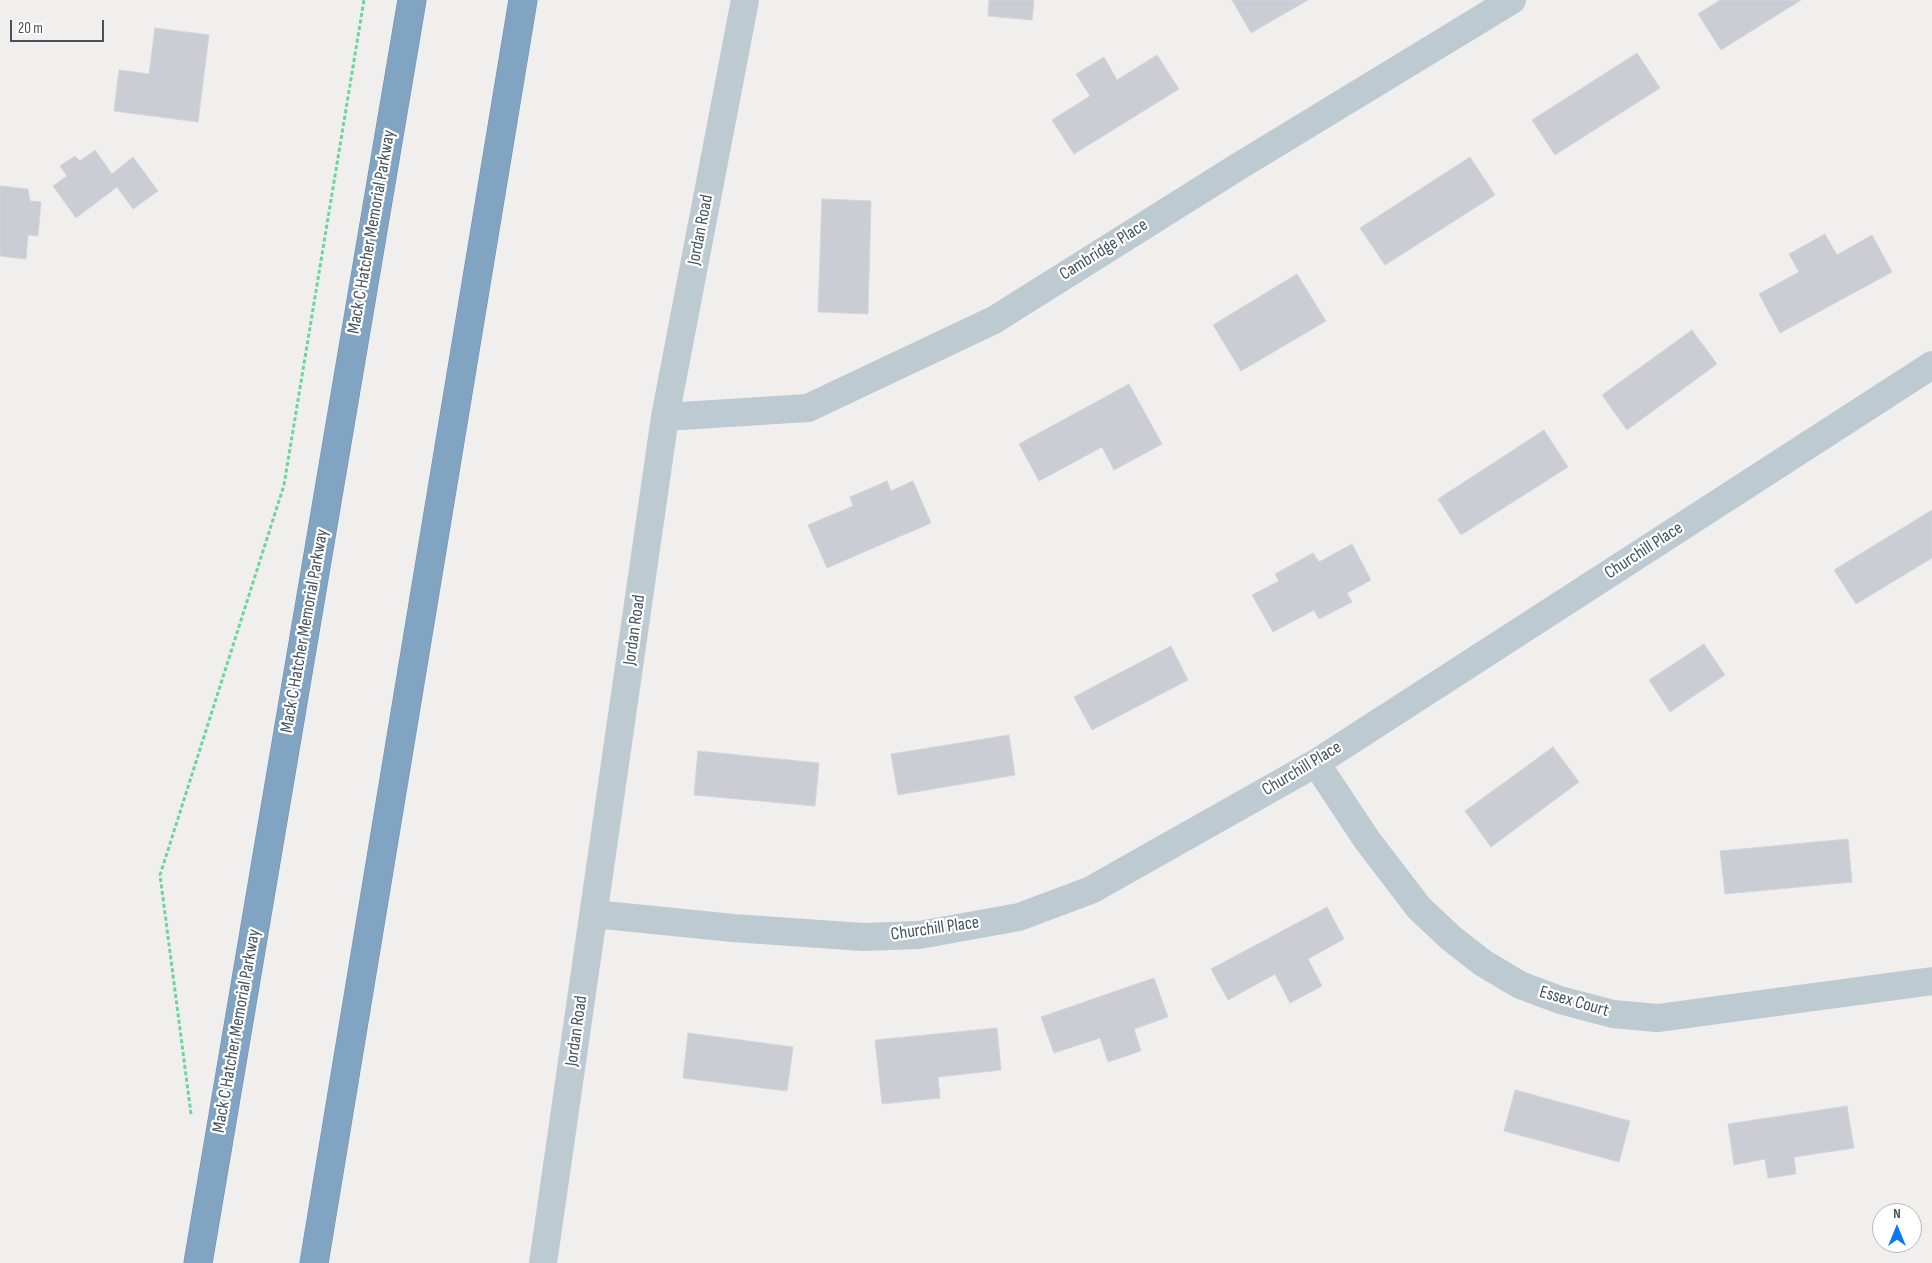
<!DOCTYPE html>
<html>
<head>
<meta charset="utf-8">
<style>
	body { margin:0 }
	#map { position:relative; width:1932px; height:1263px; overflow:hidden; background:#f1eeee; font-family:"Sofia Sans Condensed",sans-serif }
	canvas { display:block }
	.north { position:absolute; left:1872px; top:1203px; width:50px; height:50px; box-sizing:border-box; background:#fff; border:1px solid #b4babf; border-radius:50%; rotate:0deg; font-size:14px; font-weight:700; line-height:20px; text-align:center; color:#44535e }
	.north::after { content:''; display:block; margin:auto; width:18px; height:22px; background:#0679f3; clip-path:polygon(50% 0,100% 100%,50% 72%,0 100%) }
	.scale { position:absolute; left:10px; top:20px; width:94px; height:22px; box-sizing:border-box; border:2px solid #44535e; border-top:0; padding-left:6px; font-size:15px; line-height:18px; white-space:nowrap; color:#44535e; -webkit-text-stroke:4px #fff; paint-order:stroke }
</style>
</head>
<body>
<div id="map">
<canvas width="1932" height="1263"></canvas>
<div class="north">N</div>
<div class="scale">20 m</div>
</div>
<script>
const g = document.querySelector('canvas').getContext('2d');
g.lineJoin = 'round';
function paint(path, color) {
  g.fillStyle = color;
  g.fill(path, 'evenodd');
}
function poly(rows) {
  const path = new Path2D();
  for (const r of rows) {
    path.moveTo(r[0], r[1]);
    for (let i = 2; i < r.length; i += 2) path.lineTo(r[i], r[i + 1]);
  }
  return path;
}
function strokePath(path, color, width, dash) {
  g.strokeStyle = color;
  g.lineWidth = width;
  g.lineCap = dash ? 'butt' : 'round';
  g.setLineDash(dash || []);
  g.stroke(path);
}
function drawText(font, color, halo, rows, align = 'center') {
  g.font = font + ' "Sofia Sans Condensed",sans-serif';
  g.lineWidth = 4.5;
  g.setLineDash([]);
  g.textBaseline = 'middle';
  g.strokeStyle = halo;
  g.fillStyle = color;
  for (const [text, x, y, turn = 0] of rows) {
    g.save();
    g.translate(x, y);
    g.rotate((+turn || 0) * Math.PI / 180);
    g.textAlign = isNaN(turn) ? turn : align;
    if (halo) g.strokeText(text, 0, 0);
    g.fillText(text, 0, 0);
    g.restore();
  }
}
const building = poly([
	[989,0,1034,0,1032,20,988,16,989,0],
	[1232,0,1308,0,1251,33,1232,0],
	[1720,0,1801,0,1721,50,1698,14,1720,0],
	[155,28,209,35,198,122,114,111,119,70,149,74,155,28],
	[1637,53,1660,88,1555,155,1532,120,1637,53],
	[1157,55,1179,89,1074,154,1052,120,1090,96,1076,74,1104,57,1117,80,1157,55],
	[95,150,112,174,133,157,158,191,133,209,117,187,76,218,53,186,67,176,60,166,75,156,80,161,95,150],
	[1470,157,1495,195,1385,265,1360,228,1470,157],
	[0,186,28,189,30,201,41,202,38,236,28,235,26,259,0,256,0,186],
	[822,199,871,201,868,314,818,312,822,199],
	[1825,234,1837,255,1872,235,1892,272,1780,333,1759,294,1799,272,1789,254,1825,234],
	[1297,274,1326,321,1241,371,1213,325,1297,274],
	[1692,330,1717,364,1627,430,1602,395,1692,330],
	[1129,384,1162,444,1114,470,1102,447,1039,481,1019,444,1129,384],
	[1544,430,1568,467,1461,535,1438,499,1544,430],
	[887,481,891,491,913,481,931,523,827,568,808,525,853,506,850,497,887,481],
	[1932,510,1932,558,1856,604,1834,570,1932,510],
	[1352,544,1371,580,1347,593,1352,602,1319,619,1314,610,1273,632,1252,595,1279,581,1275,574,1313,553,1319,562,1352,544],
	[1704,644,1725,675,1670,712,1649,680,1704,644],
	[1171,646,1188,680,1092,730,1074,697,1171,646],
	[1009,735,1015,775,898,795,891,754,1009,735],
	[1553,747,1579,782,1491,847,1465,811,1553,747],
	[698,751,819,763,815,806,694,795,698,751],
	[1848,839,1852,882,1725,894,1720,851,1848,839],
	[1327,907,1344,939,1308,959,1322,986,1290,1003,1275,974,1228,1000,1211,969,1327,907],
	[1154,978,1168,1017,1134,1029,1141,1051,1108,1062,1100,1038,1054,1053,1041,1017,1154,978],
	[997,1028,1001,1070,938,1077,940,1098,882,1104,875,1040,997,1028],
	[688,1033,793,1047,787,1091,683,1078,688,1033],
	[1515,1090,1630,1121,1619,1162,1504,1131,1515,1090],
	[1847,1106,1854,1148,1794,1157,1796,1174,1768,1178,1765,1159,1734,1165,1728,1124,1847,1106]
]);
paint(building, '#caced4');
strokePath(building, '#d2d5db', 1);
const highway = poly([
	[198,1263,412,0],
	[314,1263,523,0]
]);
strokePath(highway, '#6c8fae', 29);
strokePath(poly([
	[191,1114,160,875,284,485,364,0]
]), '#6cd59c', 3, [4, 2.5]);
strokePath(poly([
	[665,417,808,408,994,320,1236,168,1512,0],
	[1316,763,1367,840,1419,908,1451,938,1483,963,1520,985,1560,1000,1613,1014,1657,1018,1932,981],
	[594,914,733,928,863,937,919,935,1019,917,1091,890,1316,763,1932,365],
	[543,1263,665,417,745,0]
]), '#bdcad2', 28);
strokePath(highway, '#81a4c3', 28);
drawText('18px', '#44535e', '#fff', [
	["Jordan Road",701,230,-79],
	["Mack C Hatcher Memorial Parkway",372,232,-80],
	["Cambridge Place",1104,250,-32],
	["Churchill Place",1644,551,-33],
	["Jordan Road",635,630,-82],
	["Mack C Hatcher Memorial Parkway",305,631,-80],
	["Churchill Place",1302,769,-31],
	["Churchill Place",935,929,-8],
	["Essex Court",1574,1002,16],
	["Mack C Hatcher Memorial Parkway",237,1031,-80],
	["Jordan Road",577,1031,-82]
]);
</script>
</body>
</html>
